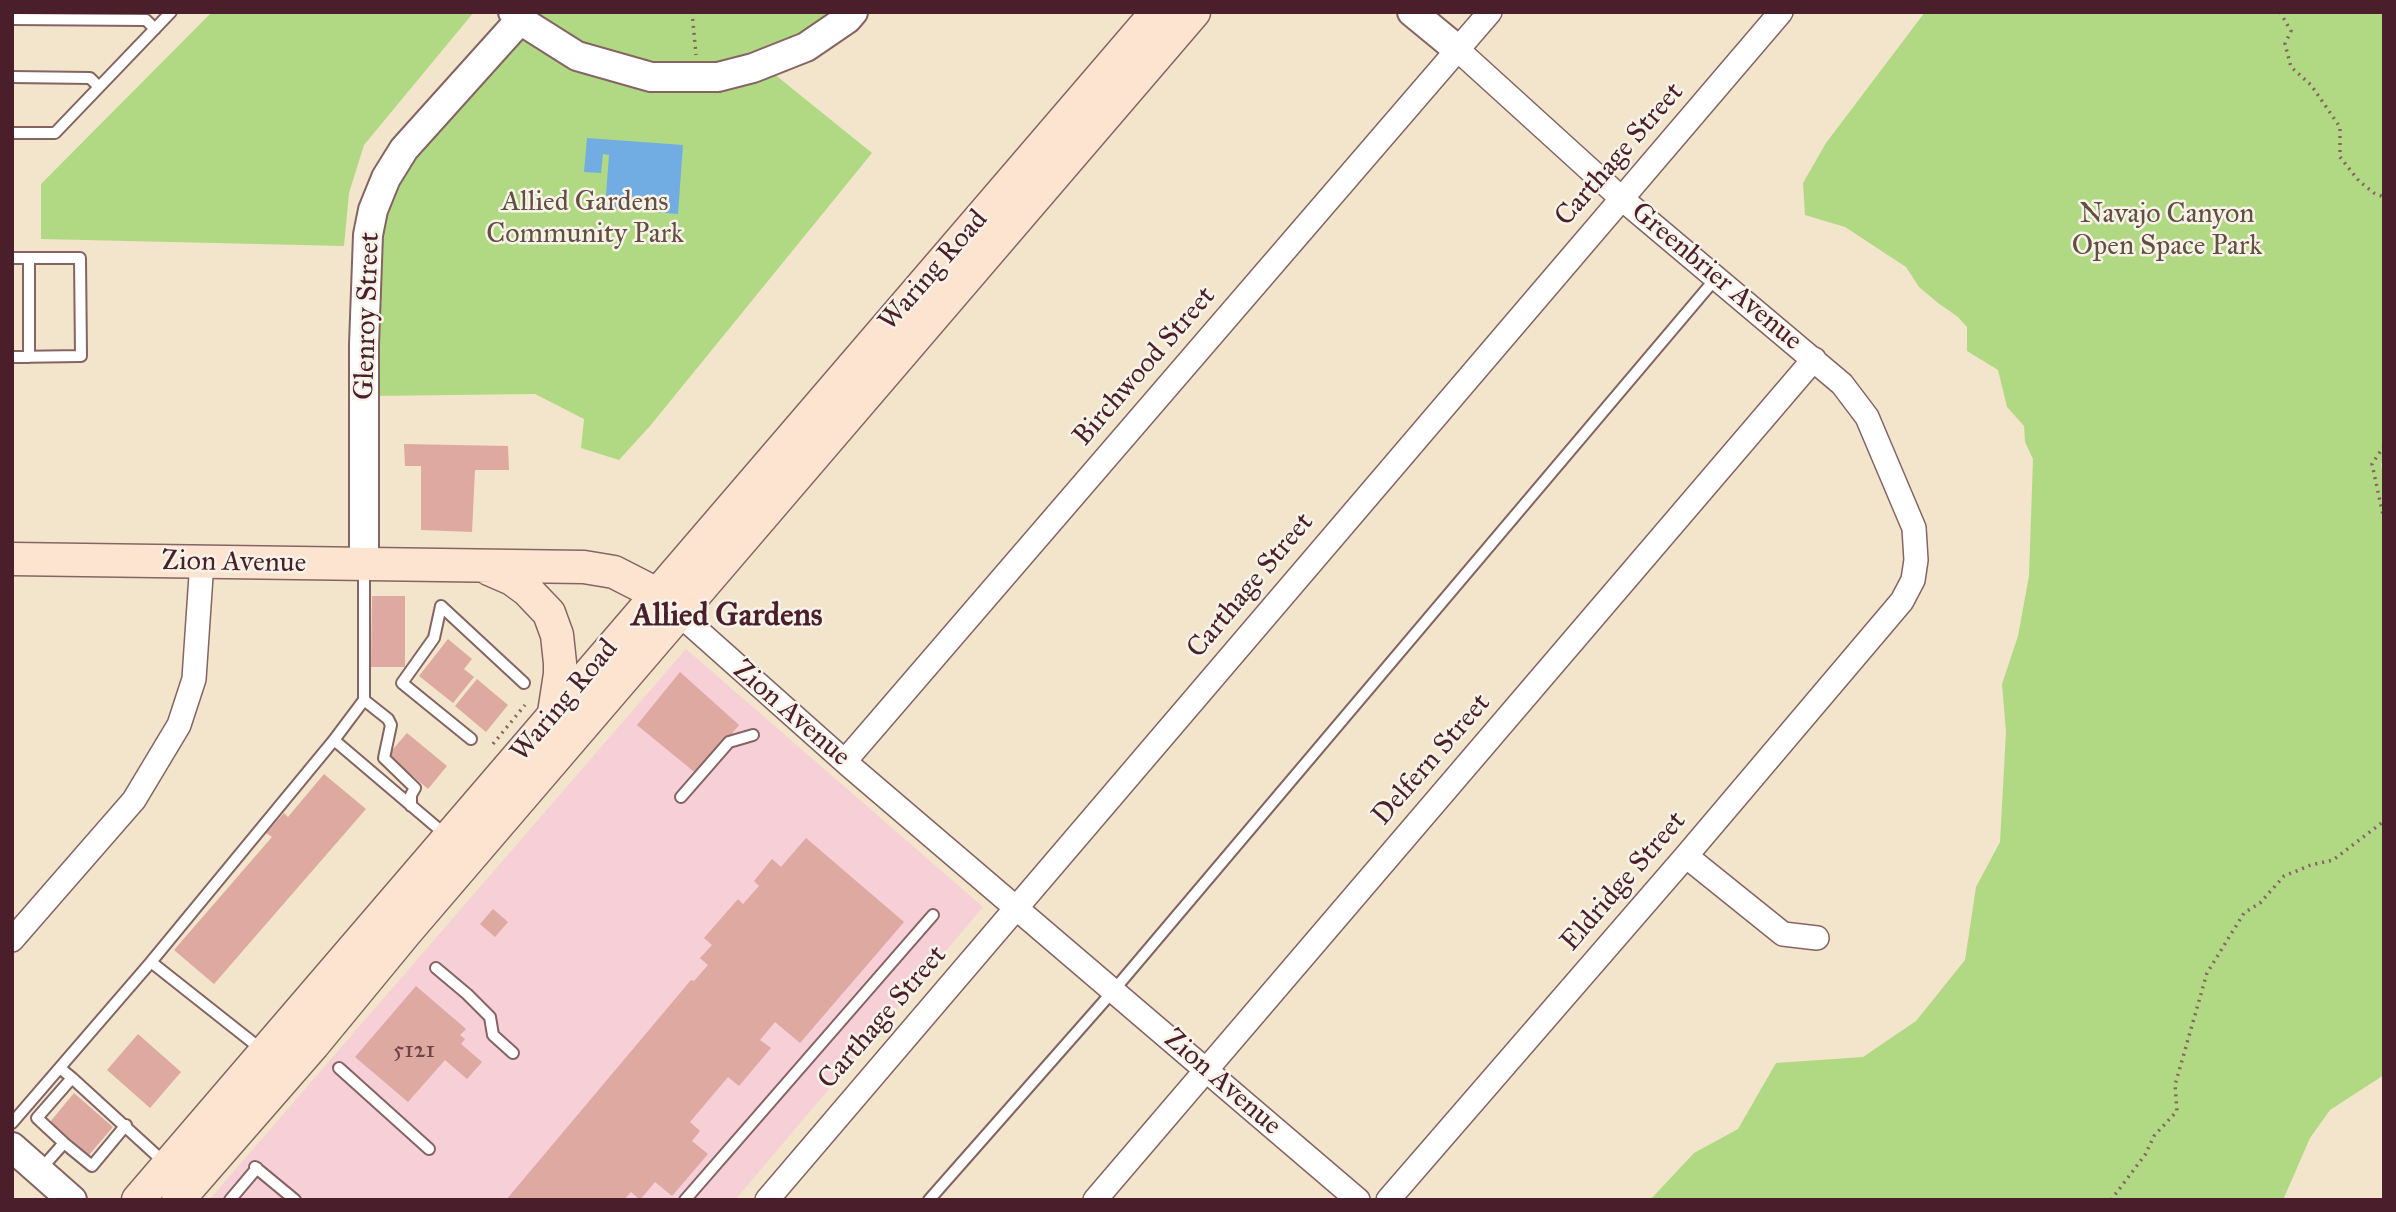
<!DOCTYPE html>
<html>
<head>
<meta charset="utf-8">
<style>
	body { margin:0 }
	#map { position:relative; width:2396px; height:1212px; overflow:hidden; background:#f2e5cc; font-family:"IM FELL Great Primer",serif }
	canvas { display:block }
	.frame { position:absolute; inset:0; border:14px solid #4a1f2b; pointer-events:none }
</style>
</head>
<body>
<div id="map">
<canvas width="2396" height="1212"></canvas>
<div class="frame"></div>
</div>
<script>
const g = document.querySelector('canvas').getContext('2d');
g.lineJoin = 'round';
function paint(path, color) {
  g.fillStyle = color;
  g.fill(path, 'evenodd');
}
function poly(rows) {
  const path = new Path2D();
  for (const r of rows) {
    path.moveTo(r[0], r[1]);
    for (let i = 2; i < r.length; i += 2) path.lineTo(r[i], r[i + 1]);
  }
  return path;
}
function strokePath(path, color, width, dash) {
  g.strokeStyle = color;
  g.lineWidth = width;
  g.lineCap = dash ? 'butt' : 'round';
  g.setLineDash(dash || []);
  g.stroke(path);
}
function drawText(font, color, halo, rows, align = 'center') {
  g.font = font + ' "IM FELL Great Primer",serif';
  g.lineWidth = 5;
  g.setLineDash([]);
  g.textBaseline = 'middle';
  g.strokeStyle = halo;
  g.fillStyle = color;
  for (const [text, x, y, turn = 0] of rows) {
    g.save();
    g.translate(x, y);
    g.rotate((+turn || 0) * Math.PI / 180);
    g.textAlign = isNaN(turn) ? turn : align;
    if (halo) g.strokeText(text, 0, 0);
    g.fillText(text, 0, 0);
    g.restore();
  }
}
paint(poly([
	[686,649,983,907,735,1200,209,1200]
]), '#f6cfd7');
paint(poly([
	[212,12,474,12,364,145,349,193,344,246,41,239,41,184],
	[513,12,852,12,763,65,872,153,650,426,619,460,581,448,584,419,535,394,370,396,376,203],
	[1925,12,2384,12,2384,460,2381,464,2384,480,2384,1075,2330,1110,2310,1138,2283,1200,1650,1200,1694,1153,1738,1129,1776,1063,1863,1057,1916,1021,1965,960,1976,887,2000,842,2006,732,2002,684,2018,636,2029,576,2033,459,2025,442,2024,426,2007,407,1998,370,1967,351,1967,327,1958,317,1938,303,1919,287,1906,267,1845,227,1805,215,1803,183,1826,143]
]), '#b1d983');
paint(poly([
	[587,138,683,145,678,214,605,208,609,155,603,154,601,173,584,172]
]), '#71ade3');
paint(poly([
	[404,444,508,446,509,470,475,470,472,532,421,530,421,466,405,466],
	[372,596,405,596,405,667,371,667],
	[448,639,472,659,464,669,474,677,453,703,419,676],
	[680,672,739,725,698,775,637,725],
	[477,679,508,705,486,732,455,706],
	[407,733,447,766,428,789,388,755],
	[324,774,366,809,214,984,174,950,272,837,266,833,284,813,288,817],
	[806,838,904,922,800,1043,775,1022,760,1040,771,1048,739,1086,728,1077,690,1122,700,1131,692,1141,708,1154,672,1196,655,1182,640,1200,631,1192,624,1200,506,1200,691,980,694,981,708,965,700,958,712,945,704,938,738,899,743,904,759,886,754,881,772,859,781,867],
	[493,909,508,922,495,937,480,924],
	[416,986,466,1029,460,1035,465,1039,461,1044,482,1062,467,1079,445,1060,408,1102,355,1057],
	[138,1034,181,1072,150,1108,107,1070],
	[74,1093,113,1127,89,1155,50,1122]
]), '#dea9a0');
const service = poly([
	[12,19,146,20,155,29],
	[12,77,90,78,99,87],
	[12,133,55,133,171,12],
	[12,258,80,258,81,356,12,357],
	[29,258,29,357],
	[441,606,434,638,402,683,471,739],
	[441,606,524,683],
	[364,700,388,719,391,725,384,758,415,788,411,795,411,806],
	[334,740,447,836],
	[681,797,729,742,753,735],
	[151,962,261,1049],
	[436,968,467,994,490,1017,493,1035,513,1053],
	[60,1068,72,1078,37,1118,64,1143,92,1166,126,1125],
	[339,1068,429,1149],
	[72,1078,165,1163],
	[12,1123,151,962,334,740,364,700,364,567],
	[255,1167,295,1200],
	[40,1170,64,1143],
	[230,1200,257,1168],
	[685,1200,933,915],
	[929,1200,1114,990,1716,278]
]);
const minor = poly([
	[678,613,851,767,1358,1200],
	[845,761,1490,12],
	[1686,856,1783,934,1817,938],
	[12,940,134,800,179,725,194,679,202,561],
	[767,1200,1781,12],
	[1095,1200,1814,359],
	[1388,1200,1686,856,1902,601,1913,580,1916,560,1914,528,1867,417,1842,384,1621,198,1457,49]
]);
const tertiary = poly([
	[513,12,520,20,577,56,651,77,718,77,753,68,806,47,847,19,853,12],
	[1412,12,1457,49],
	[364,565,364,345,368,235,373,210,386,178,404,149,520,20],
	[12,1147,72,1200]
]);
const secondary = poly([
	[12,559,584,567,614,572,657,594,671,608],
	[489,569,512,579,527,590,549,613,557,635,560,663,560,674,554,713],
	[138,1200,1157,12],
	[178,1200,313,1045,406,932,1194,12]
]);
strokePath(service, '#856463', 14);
strokePath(minor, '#856463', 26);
strokePath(tertiary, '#856463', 32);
strokePath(secondary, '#856463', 35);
strokePath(poly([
	[692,12,696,55],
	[2280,12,2291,31,2285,44,2291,67,2311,85,2340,127,2340,157,2359,181,2374,193,2384,197],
	[2384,446,2372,464,2384,520],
	[493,744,525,705],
	[2111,1200,2145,1155,2154,1136,2177,1111,2175,1085,2207,973,2244,913,2260,903,2284,876,2311,865,2333,860,2384,821]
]), '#856463', 3.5, [2, 5]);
strokePath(service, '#fff', 10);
strokePath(minor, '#fff', 23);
strokePath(tertiary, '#fff', 28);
strokePath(secondary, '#fde4d0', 32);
drawText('24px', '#6f4248', null, [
	["5121",414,1051]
]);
drawText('28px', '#4a1f2b', '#f7f3e8', [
	["Carthage Street",1620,155,-49],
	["Waring Road",934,271,-49],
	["Greenbrier Avenue",1716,277,40],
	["Glenroy Street",368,316,-88],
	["Birchwood Street",1145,367,-49],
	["Zion Avenue",234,563,1],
	["Carthage Street",1251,586,-50],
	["Waring Road",565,701,-50],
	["Zion Avenue",791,714,41],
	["Delfern Street",1432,760,-49],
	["Eldridge Street",1624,882,-49],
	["Carthage Street",883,1018,-49],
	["Zion Avenue",1222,1083,41]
]);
drawText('28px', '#644e41', '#f7f3e8', [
	["Allied Gardens",585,203],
	["Community Park",585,235],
	["Navajo Canyon",2167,215],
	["Open Space Park",2167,247]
]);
drawText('bold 32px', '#4a1f2b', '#f7f3e8', [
	["Allied Gardens",727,617]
]);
</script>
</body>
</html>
